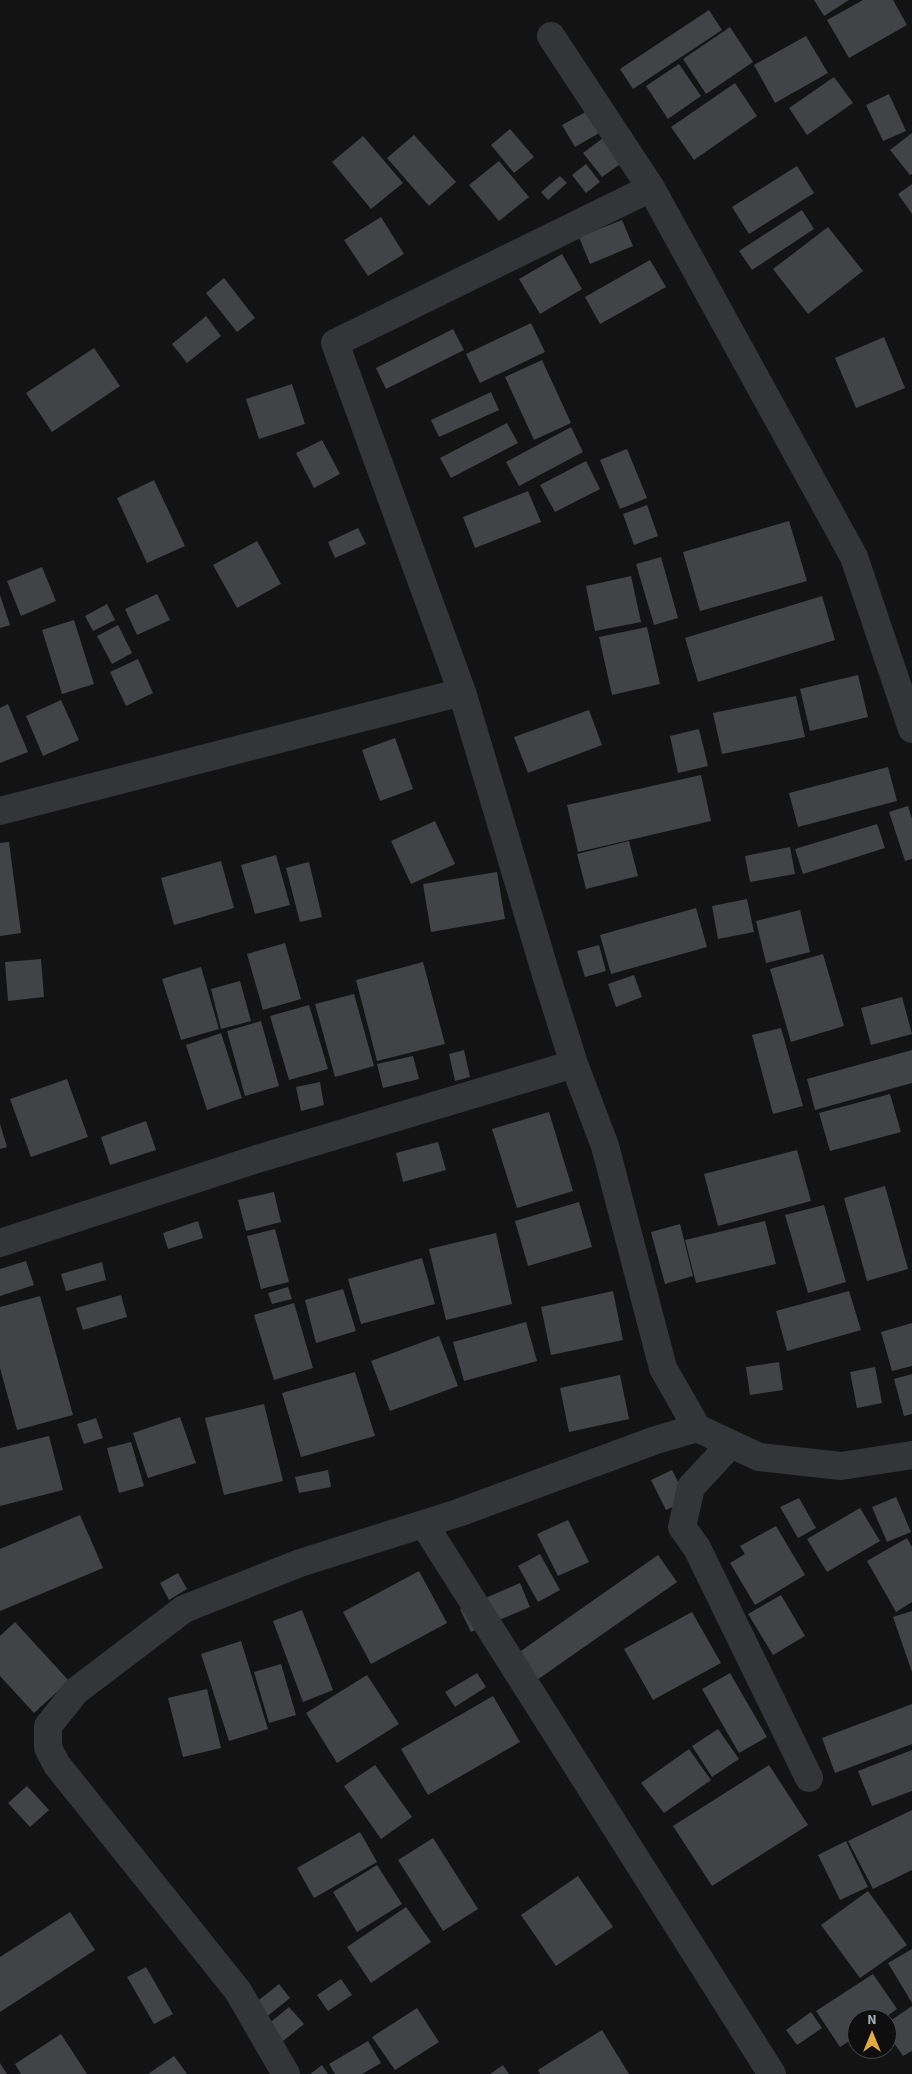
<!DOCTYPE html>
<html>
<head>
<meta charset="utf-8">
<style>
	body { margin:0 }
	#map { position:relative; width:912px; height:2074px; overflow:hidden; background:#131314; font-family:"Source Sans 3",sans-serif }
	canvas { display:block }
	.north { position:absolute; left:847px; top:2009px; width:50px; height:50px; box-sizing:border-box; background:#0e0e0f; border:1px solid #4a4c51; border-radius:50%; rotate:0deg; font-size:14px; font-weight:700; line-height:20px; text-align:center; color:#a5aab4 }
	.north::after { content:''; display:block; margin:auto; width:18px; height:22px; background:#e3ab3c; clip-path:polygon(50% 0,100% 100%,50% 72%,0 100%) }
</style>
</head>
<body>
<div id="map">
<canvas width="912" height="2074"></canvas>
<div class="north">N</div>
</div>
<script>
const g = document.querySelector('canvas').getContext('2d');
g.lineJoin = 'round';
function paint(path, color) {
  g.fillStyle = color;
  g.fill(path, 'evenodd');
}
function poly(rows) {
  const path = new Path2D();
  for (const r of rows) {
    path.moveTo(r[0], r[1]);
    for (let i = 2; i < r.length; i += 2) path.lineTo(r[i], r[i + 1]);
  }
  return path;
}
function strokePath(path, color, width, dash) {
  g.strokeStyle = color;
  g.lineWidth = width;
  g.lineCap = dash ? 'butt' : 'round';
  g.setLineDash(dash || []);
  g.stroke(path);
}
paint(poly([
	[814,0,849,0,824,16],
	[863,0,893,0,907,25,849,58,827,20],
	[709,10,722,30,633,89,620,69],
	[730,27,753,62,706,94,683,59],
	[806,36,828,73,775,103,754,65],
	[679,64,701,96,668,119,646,86],
	[834,77,853,103,807,135,789,108],
	[735,83,757,116,694,160,671,127],
	[889,94,906,131,883,141,866,105],
	[589,110,601,132,575,147,562,125],
	[510,129,534,157,514,173,491,145],
	[912,133,912,174,910,175,890,150],
	[414,135,456,182,429,206,387,158],
	[607,135,626,160,602,177,583,153],
	[363,136,403,183,371,209,332,162],
	[499,161,529,197,499,221,469,185],
	[586,164,600,182,586,193,572,175],
	[797,166,814,193,749,234,732,207],
	[560,176,567,183,548,200,541,192],
	[912,184,912,214,898,194],
	[802,210,814,229,752,270,739,251],
	[381,217,404,254,368,276,344,240],
	[622,220,633,246,590,264,579,237],
	[828,227,863,271,808,314,773,269],
	[562,254,582,289,540,314,519,279],
	[650,260,666,287,600,324,585,297],
	[224,278,255,318,237,332,206,293],
	[206,316,221,336,187,363,172,344],
	[531,323,545,352,480,383,466,354],
	[453,329,464,350,386,389,376,368],
	[884,337,905,388,856,408,835,358],
	[94,348,120,386,52,432,26,393],
	[542,360,571,423,534,440,505,377],
	[292,384,305,424,259,439,246,399],
	[491,392,499,410,439,437,431,420],
	[507,423,518,443,451,478,440,458],
	[571,427,583,452,519,486,506,462],
	[322,440,340,474,314,488,296,453],
	[627,449,647,498,620,509,600,460],
	[586,461,600,489,555,512,540,485],
	[154,480,185,546,147,563,117,498],
	[528,491,541,522,475,548,463,517],
	[647,505,658,536,634,545,623,514],
	[789,521,807,581,700,611,683,552],
	[358,528,366,544,335,558,328,542],
	[257,541,281,584,237,608,213,565],
	[661,557,678,618,654,625,636,564],
	[42,567,56,601,21,616,7,581],
	[631,576,641,622,595,631,586,586],
	[157,594,170,620,137,635,125,609],
	[0,595,10,625,0,628],
	[822,596,835,640,698,682,685,638],
	[107,604,115,620,93,631,85,616],
	[74,620,94,684,62,694,42,630],
	[118,625,132,653,112,664,97,636],
	[647,627,660,684,612,695,599,637],
	[138,659,153,693,126,706,110,672],
	[858,675,868,717,810,731,800,689],
	[796,696,805,737,722,754,713,713],
	[61,700,79,740,43,756,26,716],
	[8,704,28,752,0,763,0,708],
	[589,710,602,745,528,773,514,737],
	[699,729,708,766,678,773,670,736],
	[395,738,413,789,380,801,362,750],
	[888,767,897,801,798,827,789,793],
	[701,775,711,821,578,852,567,805],
	[908,806,912,819,912,859,905,861,889,812],
	[435,821,455,864,411,884,391,841],
	[877,824,885,848,803,874,795,849],
	[629,841,638,876,586,889,577,854],
	[9,842,21,933,0,936,0,843],
	[790,847,795,874,750,882,745,856],
	[276,855,290,905,255,914,241,865],
	[221,861,234,908,174,925,161,878],
	[309,862,322,917,300,922,286,868],
	[497,872,505,919,431,932,423,884],
	[747,899,754,932,718,939,712,906],
	[696,908,707,947,611,974,600,935],
	[800,910,810,952,766,963,756,921],
	[285,943,301,999,263,1010,247,954],
	[599,945,606,971,585,977,577,951],
	[823,954,844,1026,791,1042,770,969],
	[41,959,44,997,8,1001,5,962],
	[423,962,445,1044,377,1061,356,980],
	[201,967,219,1029,181,1040,162,979],
	[634,975,642,997,616,1007,608,984],
	[240,981,251,1021,221,1029,211,989],
	[354,994,374,1066,335,1077,315,1004],
	[902,997,912,1034,871,1045,861,1008],
	[309,1005,328,1069,289,1080,270,1016],
	[261,1021,279,1086,245,1096,227,1031],
	[781,1028,803,1106,773,1114,752,1035],
	[221,1033,242,1098,207,1110,186,1045],
	[464,1050,470,1077,455,1081,449,1054],
	[912,1050,912,1083,815,1110,807,1079],
	[413,1056,419,1079,383,1088,377,1064],
	[67,1079,88,1137,31,1157,10,1099],
	[320,1082,324,1105,301,1111,296,1087],
	[890,1094,901,1132,830,1151,819,1113],
	[549,1112,573,1191,517,1208,492,1129],
	[146,1121,156,1150,110,1165,101,1137],
	[0,1124,7,1147,0,1149],
	[438,1142,446,1170,403,1182,396,1153],
	[797,1150,811,1201,718,1226,704,1174],
	[885,1186,908,1269,867,1281,844,1198],
	[274,1192,281,1222,246,1231,238,1200],
	[579,1202,592,1247,528,1266,515,1221],
	[824,1205,846,1282,808,1293,785,1215],
	[198,1221,203,1238,168,1249,163,1233],
	[765,1221,776,1264,696,1283,685,1240],
	[680,1224,693,1276,665,1284,651,1232],
	[275,1229,289,1282,261,1289,247,1236],
	[496,1233,512,1304,446,1320,429,1249],
	[422,1258,435,1304,361,1324,348,1279],
	[26,1261,34,1285,0,1296,0,1269],
	[102,1262,106,1280,66,1291,61,1274],
	[288,1287,292,1299,272,1304,268,1293],
	[343,1289,356,1331,316,1343,305,1300],
	[613,1291,623,1340,551,1355,541,1307],
	[849,1291,861,1330,787,1351,776,1311],
	[121,1295,127,1317,83,1330,76,1308],
	[40,1296,73,1415,17,1430,0,1368,0,1307],
	[294,1303,313,1368,274,1380,254,1315],
	[526,1322,537,1361,464,1381,453,1342],
	[912,1323,912,1366,892,1371,881,1332],
	[439,1336,458,1386,390,1411,371,1361],
	[779,1362,783,1390,750,1395,746,1367],
	[875,1367,882,1403,857,1408,850,1372],
	[355,1372,375,1436,301,1457,282,1393],
	[912,1374,912,1414,904,1416,894,1379],
	[620,1375,629,1419,569,1432,560,1388],
	[264,1404,283,1481,224,1495,205,1418],
	[180,1417,196,1463,148,1478,133,1433],
	[96,1418,103,1438,84,1444,77,1424],
	[49,1436,63,1490,0,1506,0,1448],
	[131,1442,144,1486,119,1493,107,1448],
	[328,1470,331,1487,299,1493,295,1477],
	[672,1470,687,1500,666,1510,651,1480],
	[896,1497,911,1532,887,1542,872,1507],
	[799,1498,816,1528,798,1538,780,1507],
	[860,1508,880,1541,827,1572,807,1539],
	[80,1515,103,1568,0,1611,0,1549],
	[568,1520,589,1562,558,1576,537,1534],
	[776,1526,805,1575,755,1605,730,1563,745,1554,740,1546],
	[907,1538,912,1547,912,1602,896,1612,867,1561],
	[540,1554,560,1590,538,1602,518,1566],
	[658,1555,677,1582,537,1680,518,1653],
	[419,1571,447,1623,371,1664,343,1612],
	[178,1573,187,1589,169,1600,160,1583],
	[520,1583,530,1607,471,1632,460,1609],
	[781,1595,805,1636,773,1655,748,1614],
	[302,1610,333,1690,303,1702,273,1621],
	[912,1611,912,1672,893,1617],
	[692,1612,721,1663,653,1700,624,1649],
	[15,1622,69,1681,34,1713,0,1676,0,1636],
	[241,1641,268,1729,229,1741,201,1654],
	[281,1664,296,1715,269,1723,254,1672],
	[477,1673,486,1687,455,1707,445,1692],
	[730,1673,767,1737,739,1753,702,1689],
	[367,1675,399,1724,337,1763,306,1713],
	[207,1689,221,1748,183,1757,168,1698],
	[493,1696,520,1742,428,1795,401,1749],
	[912,1704,912,1744,835,1773,822,1738],
	[718,1729,739,1759,712,1777,692,1746],
	[689,1749,711,1780,664,1813,641,1783],
	[912,1750,912,1791,872,1806,858,1771],
	[375,1765,412,1817,381,1839,344,1786],
	[769,1765,808,1825,712,1886,673,1826],
	[27,1786,49,1810,30,1827,8,1803],
	[912,1810,912,1870,873,1889,848,1841],
	[360,1832,377,1862,314,1898,297,1868],
	[433,1838,478,1909,443,1931,398,1860],
	[846,1841,868,1887,840,1900,818,1855],
	[377,1865,402,1904,357,1932,333,1892],
	[578,1876,613,1927,556,1966,521,1915],
	[868,1891,907,1945,860,1978,821,1925],
	[406,1907,431,1942,371,1983,347,1947],
	[70,1912,95,1950,0,2012,0,1957],
	[912,1949,912,2003,888,1963],
	[146,1967,173,2014,154,2024,127,1977],
	[873,1974,897,2009,883,2019,857,2019,857,2036,840,2047,816,2011],
	[341,1979,352,1995,328,2011,317,1995],
	[279,1984,290,1998,265,2018,254,2004],
	[912,2006,912,2051,903,2056,887,2033,887,2023],
	[289,2007,304,2024,282,2042,267,2025],
	[417,2008,439,2042,395,2070,372,2037],
	[811,2012,822,2028,797,2045,786,2030],
	[602,2030,629,2074,540,2074,538,2070],
	[61,2034,87,2074,21,2074,15,2064],
	[368,2041,381,2063,362,2074,335,2074,329,2064],
	[174,2056,187,2074,148,2074],
	[0,2063,7,2074,0,2074],
	[322,2065,328,2074,310,2074],
	[503,2065,509,2074,490,2074]
]), '#424347');
strokePath(poly([
	[551,36,651,188,854,557,912,729],
	[651,188,335,343,462,692,547,978,574,1064,605,1146,663,1368,697,1428,759,1457,841,1466,912,1455],
	[0,811,462,692],
	[0,1243,257,1159,574,1064],
	[731,1444,691,1487,682,1527,697,1548,809,1778],
	[424,1524,772,2074],
	[286,2074,238,1991,57,1765,48,1748,48,1726,76,1691,184,1609,300,1563,458,1513,656,1440,697,1428]
]), '#343539', 28);
</script>
</body>
</html>
